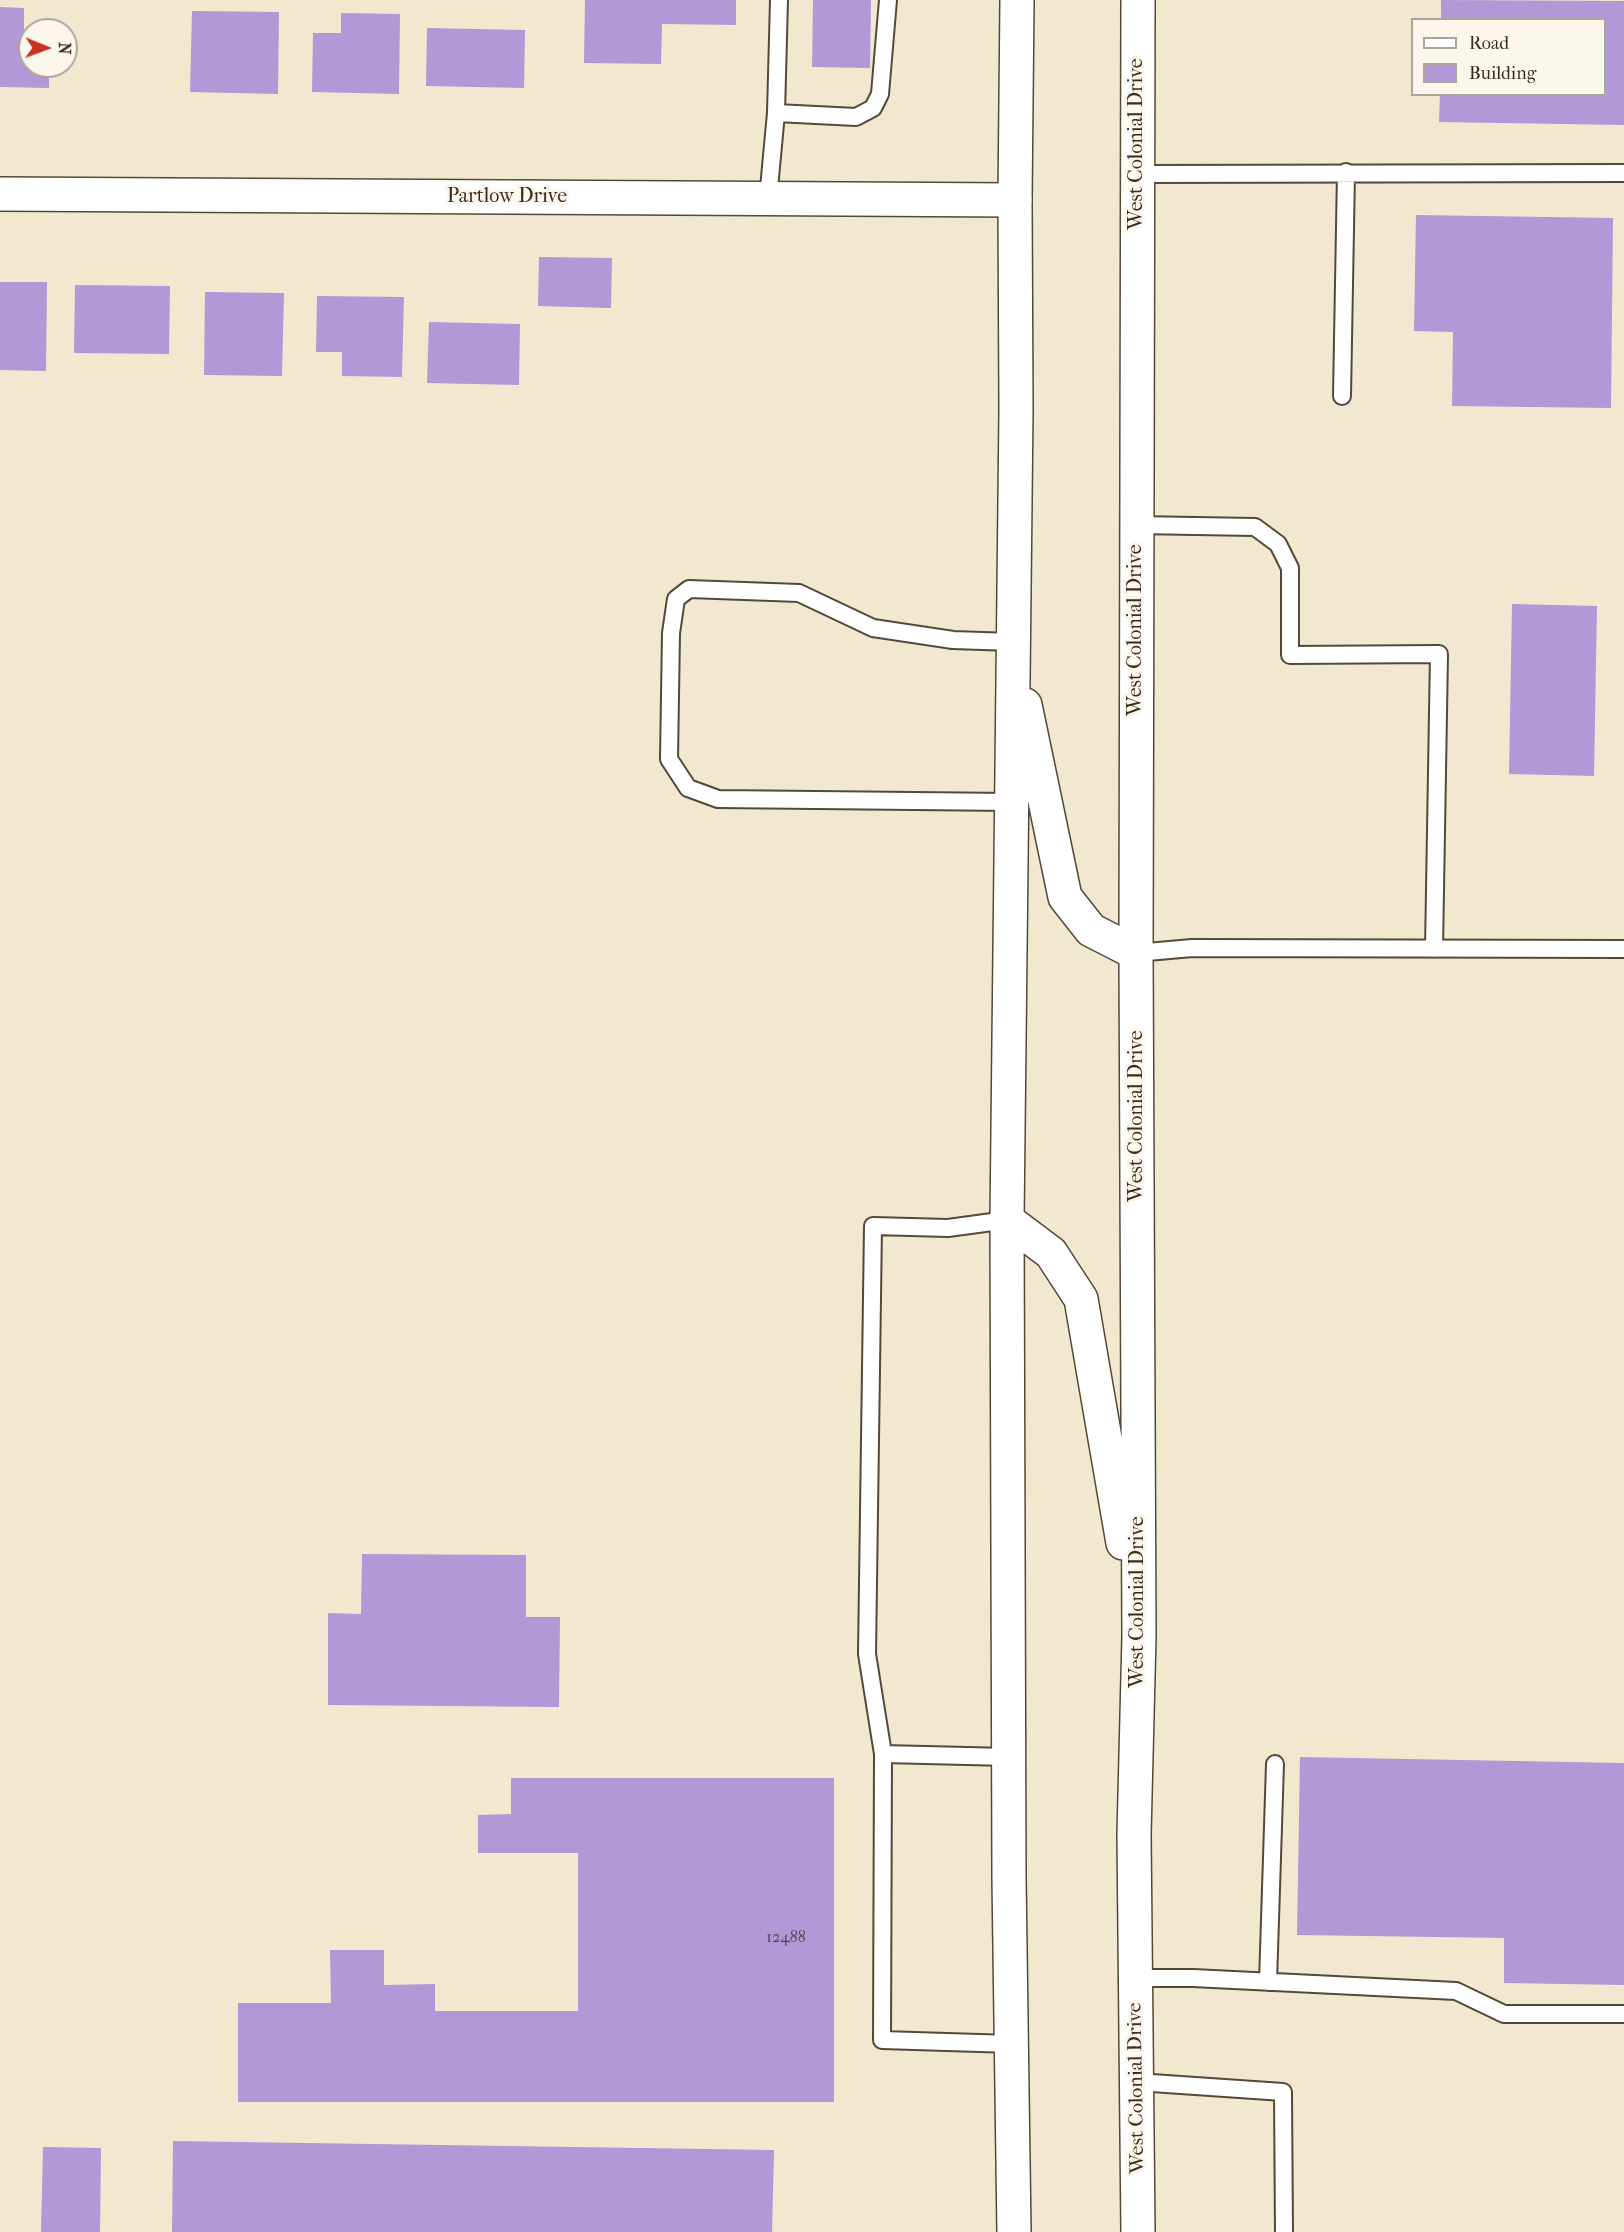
<!DOCTYPE html>
<html>
<head>
<meta charset="utf-8">
<style>
	body { margin:0 }
	#map { position:relative; width:1624px; height:2232px; overflow:hidden; background:#f0e9d0; font-family:"IM FELL French Canon",serif }
	canvas { display:block }
	.legend { position:absolute; left:1411px; top:18px; width:195px; height:78px; box-sizing:border-box; background:#fbf7ec; border:2px solid #aea59a; margin:0; padding:8px 10px; list-style:none; font-size:18px; color:#3b2a1e }
	.legend li { display:flex; align-items:center; gap:12px; height:30px }
	.legend b { width:30px; border:2px solid #aea59a }
	.north { position:absolute; left:18px; top:18px; width:60px; height:60px; box-sizing:border-box; background:#fbf7ec; border:2px solid #aea59a; border-radius:50%; rotate:91deg; font-size:16px; font-weight:700; line-height:24px; text-align:center; color:#3b2a1e }
	.north::after { content:''; display:block; margin:auto; width:21px; height:27px; background:#c8321e; clip-path:polygon(50% 0,100% 100%,50% 72%,0 100%) }
</style>
</head>
<body>
<div id="map">
<canvas width="1624" height="2232"></canvas>
<ul class="legend">
<li><b style="height:8px;background:#fff"></b>Road</li>
<li><b style="height:16px;background:#b198d7"></b>Building</li>
</ul>
<div class="north">N</div>
</div>
<script>
const g = document.querySelector('canvas').getContext('2d');
g.lineJoin = 'round';
function paint(path, color) {
  g.fillStyle = color;
  g.fill(path, 'evenodd');
}
function poly(rows) {
  const path = new Path2D();
  for (const r of rows) {
    path.moveTo(r[0], r[1]);
    for (let i = 2; i < r.length; i += 2) path.lineTo(r[i], r[i + 1]);
  }
  return path;
}
function strokePath(path, color, width, dash) {
  g.strokeStyle = color;
  g.lineWidth = width;
  g.lineCap = dash ? 'butt' : 'round';
  g.setLineDash(dash || []);
  g.stroke(path);
}
function drawText(font, color, halo, rows, align = 'center') {
  g.font = font + ' "IM FELL French Canon",serif';
  g.lineWidth = 6;
  g.setLineDash([]);
  g.textBaseline = 'middle';
  g.strokeStyle = halo;
  g.fillStyle = color;
  for (const [text, x, y, turn = 0] of rows) {
    g.save();
    g.translate(x, y);
    g.rotate((+turn || 0) * Math.PI / 180);
    g.textAlign = isNaN(turn) ? turn : align;
    if (halo) g.strokeText(text, 0, 0);
    g.fillText(text, 0, 0);
    g.restore();
  }
}
paint(poly([
	[585,0,736,0,736,25,662,24,661,64,584,63],
	[813,0,871,0,870,68,812,67],
	[1441,0,1624,1,1624,125,1439,122,1440,94,1604,94,1604,20,1441,20],
	[0,7,24,8,24,32,30,33,30,66,49,66,49,88,0,87],
	[192,11,279,12,278,94,190,92],
	[341,13,400,14,399,94,312,92,313,33,341,33],
	[427,28,525,30,524,88,426,86],
	[1416,215,1613,218,1611,408,1452,406,1453,332,1414,331],
	[539,257,612,258,611,308,538,306],
	[0,282,47,282,46,371,0,370],
	[75,285,170,286,169,354,74,353],
	[205,292,284,293,282,376,204,375],
	[317,296,404,297,402,377,342,376,342,352,316,352],
	[429,322,520,324,519,385,427,383],
	[1512,604,1597,606,1594,776,1509,774],
	[362,1554,526,1555,526,1617,560,1617,559,1707,328,1705,328,1613,361,1614],
	[1300,1757,1624,1763,1624,1985,1504,1983,1504,1938,1297,1935],
	[511,1778,834,1778,834,2102,238,2102,238,2003,331,2003,330,1950,384,1950,384,1985,435,1984,435,2011,578,2011,578,1853,478,1853,478,1815,511,1814],
	[173,2141,774,2150,772,2232,172,2232],
	[43,2147,101,2148,100,2232,41,2232]
]), '#b198d7');
const lane = poly([
	[776,113,856,117,873,108,880,94,888,0],
	[1137,174,1624,173],
	[768,199,776,113,779,0],
	[1342,396,1346,172],
	[1136,525,1255,527,1278,544,1290,568,1290,655,1439,654,1434,949],
	[1011,802,718,799,688,788,669,759,671,633,676,599,689,589,799,593,873,628,953,640,1012,642],
	[1136,953,1192,948,1624,949],
	[883,1754,867,1654,873,1226,948,1228,1007,1220],
	[1009,1757,883,1754,882,2040,1012,2044],
	[1135,1978,1193,1978,1456,1991,1504,2014,1624,2014],
	[1268,1982,1275,1764],
	[1137,2082,1283,2092,1284,2232]
]);
const street = poly([
	[0,194,1015,200]
]);
const highway = poly([
	[1138,0,1136,953,1139,1636,1134,1835,1138,2232],
	[1025,705,1065,897,1091,930,1136,953],
	[1007,1220,1051,1253,1081,1299,1123,1543],
	[1014,2232,1009,1878,1007,1220,1016,410,1015,200,1017,0]
]);
strokePath(lane, '#564739', 20);
strokePath(street, '#564739', 36);
strokePath(highway, '#564739', 36);
strokePath(lane, '#fff', 16);
strokePath(street, '#fff', 33);
strokePath(highway, '#fff', 33);
drawText('16px', '#58464c', null, [
	["12488",786,1938]
]);
drawText('20px', '#3b2a1e', '#fbf7ec', [
	["West Colonial Drive",1137,144,-90],
	["Partlow Drive",507,197],
	["West Colonial Drive",1136,630,-90],
	["West Colonial Drive",1137,1116,-90],
	["West Colonial Drive",1138,1602,-90],
	["West Colonial Drive",1137,2088,-91]
]);
</script>
</body>
</html>
